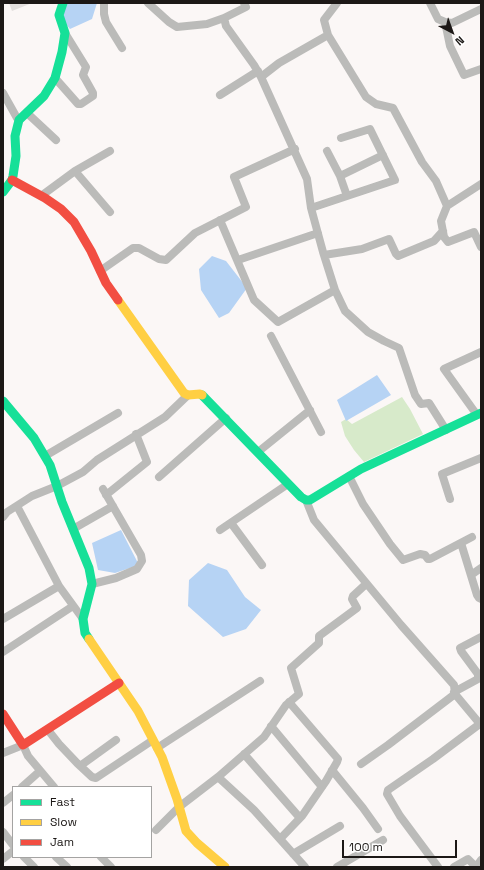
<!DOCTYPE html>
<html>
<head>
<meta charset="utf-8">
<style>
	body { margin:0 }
	#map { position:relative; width:484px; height:870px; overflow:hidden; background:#fbf7f6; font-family:"Space Grotesk",sans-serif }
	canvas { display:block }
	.frame { position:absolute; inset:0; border:4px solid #1c1816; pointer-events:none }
	.legend { position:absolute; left:12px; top:786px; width:140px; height:72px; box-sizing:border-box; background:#fff; border:1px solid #a4a3a2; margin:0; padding:5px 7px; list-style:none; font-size:12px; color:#1c1816 }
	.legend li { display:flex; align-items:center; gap:8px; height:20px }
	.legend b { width:20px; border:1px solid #a4a3a2 }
	.north { position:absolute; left:432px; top:12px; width:40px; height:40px; -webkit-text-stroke:3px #fff; paint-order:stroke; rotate:139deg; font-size:11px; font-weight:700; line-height:16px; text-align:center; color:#1c1816 }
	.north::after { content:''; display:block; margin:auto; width:14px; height:18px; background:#1c1816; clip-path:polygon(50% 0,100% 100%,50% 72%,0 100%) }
	.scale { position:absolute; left:342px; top:840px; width:115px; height:18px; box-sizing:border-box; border:2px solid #1c1816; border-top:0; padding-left:5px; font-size:12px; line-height:14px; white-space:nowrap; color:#1c1816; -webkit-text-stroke:3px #fff; paint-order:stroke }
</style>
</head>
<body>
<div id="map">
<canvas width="484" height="870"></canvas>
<div class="frame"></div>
<ul class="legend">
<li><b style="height:5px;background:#16e098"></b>Fast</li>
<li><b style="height:5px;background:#ffcf43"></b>Slow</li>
<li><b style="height:5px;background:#f24e42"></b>Jam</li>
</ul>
<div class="north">N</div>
<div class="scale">100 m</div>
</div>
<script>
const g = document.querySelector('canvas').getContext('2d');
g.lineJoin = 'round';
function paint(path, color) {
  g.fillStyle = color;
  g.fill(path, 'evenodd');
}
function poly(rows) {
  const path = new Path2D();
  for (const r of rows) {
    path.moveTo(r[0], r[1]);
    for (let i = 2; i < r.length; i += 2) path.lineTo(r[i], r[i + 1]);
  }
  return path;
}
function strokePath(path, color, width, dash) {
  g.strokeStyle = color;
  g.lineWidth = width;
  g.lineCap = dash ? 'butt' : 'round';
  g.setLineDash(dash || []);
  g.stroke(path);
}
paint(poly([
	[402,397,410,409,423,434,364,462,354,450,345,436,341,422,346,419,352,424]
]), '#d7eaca');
paint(poly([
	[66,3,97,3,92,19,70,29,64,22,63,11],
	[212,256,226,261,247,288,229,313,219,318,201,290,199,269],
	[377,375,391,395,346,421,337,400],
	[121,530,139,565,115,573,98,570,92,543],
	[208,563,227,570,245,597,261,610,246,629,223,637,188,606,189,580]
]), '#b6d3f4');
paint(poly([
	[9,3,32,3,12,11]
]), '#e3dfde');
strokePath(poly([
	[104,3,104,14,106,22,122,48],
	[148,3,169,22,177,27,207,24,224,18,226,26,254,65,261,77,307,179,311,208,323,252,335,290,345,311,368,332,384,341,399,348,415,395,421,404,429,403,446,430],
	[430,3,438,19,445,22,450,46,464,75,481,69],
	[224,18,246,7,244,3],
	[445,22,452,23,481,9],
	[328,35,324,20,337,3],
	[261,77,279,63,328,35,366,97,376,104,393,108,422,162,436,181,447,206,441,221,444,237,448,242,474,232,481,247],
	[55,78,78,104,81,104,93,96,93,93,83,75,86,67,65,33],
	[3,93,17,118,19,120],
	[220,95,258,71],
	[27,113,56,140],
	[327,151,340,176,347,196],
	[75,171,110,212],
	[340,176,383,155],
	[41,196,75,171,110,151],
	[447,206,481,184],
	[311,208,395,180,370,129,341,138],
	[220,220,254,300,278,322,335,290],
	[324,255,362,249,389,239,396,254,398,256,434,241,443,231],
	[238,260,318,233],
	[100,271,133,248,139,248,159,259,166,260,195,233,246,207,234,177,295,149],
	[271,336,321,432],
	[477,415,444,369,481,352],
	[258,452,310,410],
	[45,456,118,413],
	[349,476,363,504,390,544,403,560,420,554,425,555,428,559,430,559,472,537],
	[159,477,226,418],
	[106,495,147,462,136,434],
	[450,499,442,474,481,458],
	[306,500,314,520,401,625,454,685,455,694,480,724],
	[17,506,59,586],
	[3,517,7,512,32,496,57,486,83,472,97,460,165,417,188,395],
	[231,523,262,565],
	[73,529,113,506],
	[220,530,288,484],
	[461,543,477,595,479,598,481,599],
	[471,575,481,568],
	[92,584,116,578,137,569,142,561,141,555,103,489],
	[3,619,59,586,83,619],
	[3,652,73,606],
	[454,692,478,679,478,674,461,651,460,648,481,637],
	[271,726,322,787],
	[48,730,59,744,77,763,92,777,96,778,153,740],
	[157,748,260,681],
	[3,753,23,745,28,756,54,787],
	[244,754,300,818],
	[361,764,388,745,455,694],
	[80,766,116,740],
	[332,770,363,808,378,829],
	[218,777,254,810,305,867],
	[22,787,40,771],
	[3,803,13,795],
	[156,830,179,807,218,777,264,737,286,705,299,694,291,668,319,643,319,636,357,608,352,599,353,596,366,584],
	[3,832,13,845],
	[280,839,302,816,326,781,337,762,338,759,289,702],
	[293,854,340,826],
	[24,857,34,867],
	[56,857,67,867],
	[101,857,111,867],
	[3,859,13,851],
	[337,867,383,840],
	[438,867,400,816,387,794,388,790,433,759,481,723],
	[454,867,468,859,476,867],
	[476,867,481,860]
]), '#bbbbb9', 8);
strokePath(poly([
	[3,192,12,180,13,176,16,156,15,136,19,120,44,96,55,78,62,52,65,33,59,15,63,3],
	[202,395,301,497,306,500,310,500,361,469,481,413],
	[3,401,34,438,50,465,62,502,89,568,92,584,83,619,85,633,89,639]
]), '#16e098', 9);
strokePath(poly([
	[118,300,184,393,188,395,200,394,202,395],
	[89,639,138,711,162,757,177,799,186,831,197,843,225,867]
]), '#ffcf43', 9);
strokePath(poly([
	[12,180,45,198,61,209,74,222,91,251,106,283,118,300],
	[3,714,23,745,119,683]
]), '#f24e42', 9);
</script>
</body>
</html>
